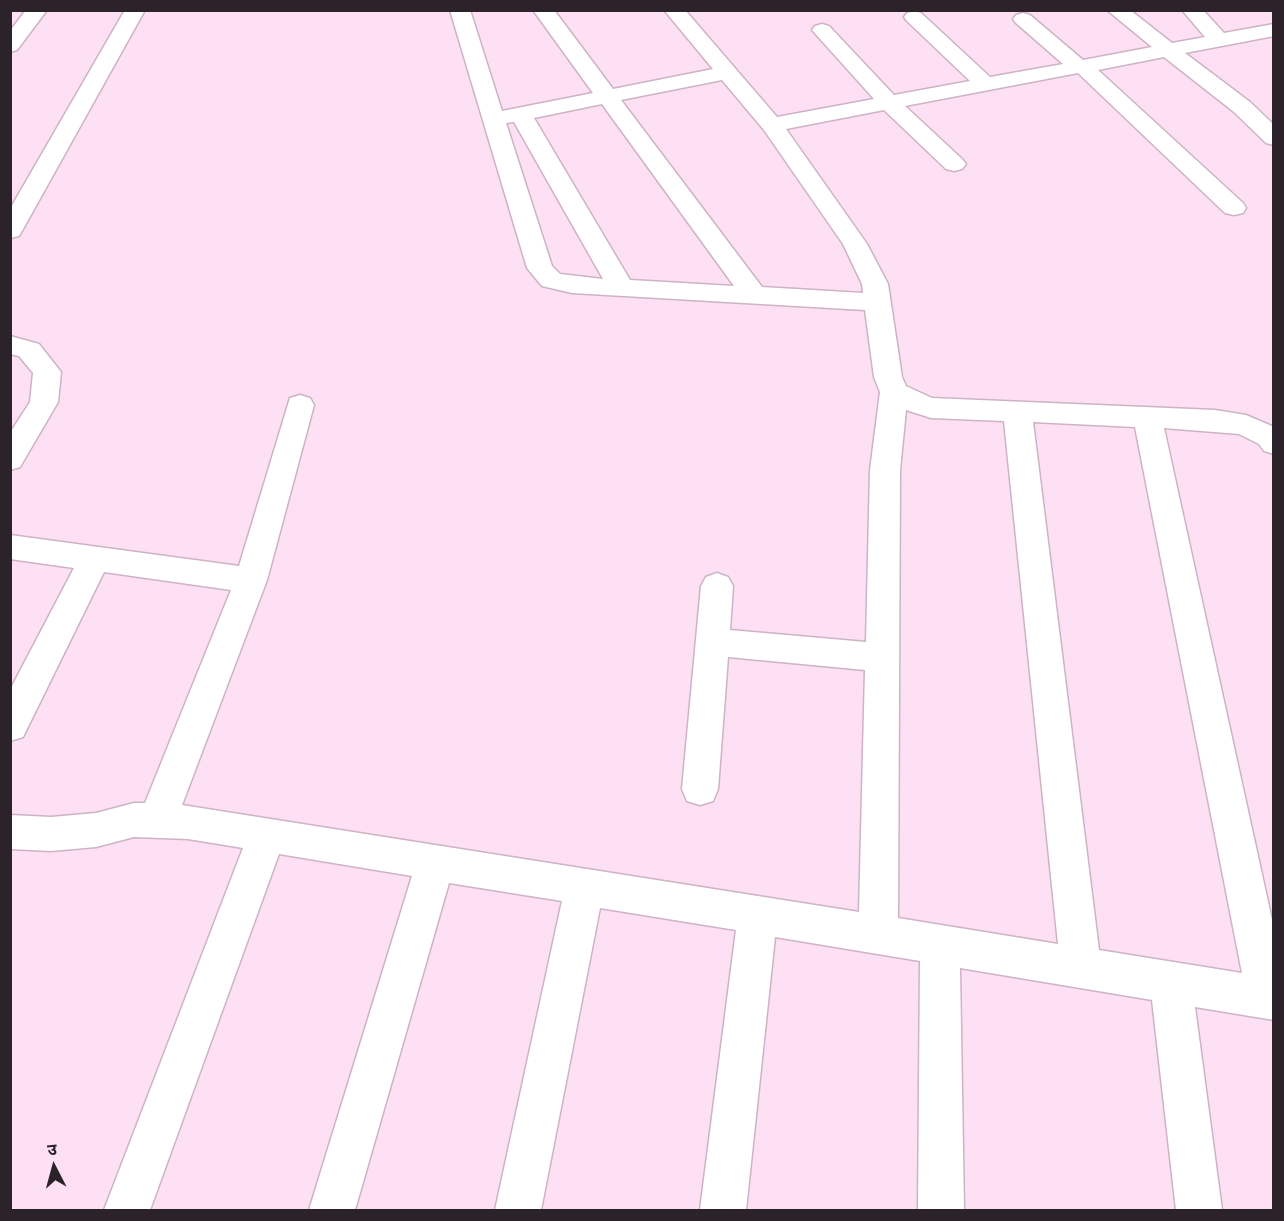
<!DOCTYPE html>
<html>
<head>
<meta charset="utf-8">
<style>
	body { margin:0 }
	#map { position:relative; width:1284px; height:1221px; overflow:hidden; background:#fde0f3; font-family:"Exo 2","Noto Sans Devanagari",sans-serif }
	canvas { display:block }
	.frame { position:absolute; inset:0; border:12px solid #2c2229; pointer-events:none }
	.north { position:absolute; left:24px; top:1137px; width:60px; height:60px; -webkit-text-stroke:4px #fde0f3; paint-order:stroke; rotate:354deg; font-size:16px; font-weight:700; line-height:24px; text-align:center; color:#2c2229 }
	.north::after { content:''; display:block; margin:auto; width:21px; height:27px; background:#2c2229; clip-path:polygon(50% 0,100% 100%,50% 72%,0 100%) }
</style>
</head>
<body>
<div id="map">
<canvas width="1284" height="1221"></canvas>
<div class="frame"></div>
<div class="north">उ</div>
</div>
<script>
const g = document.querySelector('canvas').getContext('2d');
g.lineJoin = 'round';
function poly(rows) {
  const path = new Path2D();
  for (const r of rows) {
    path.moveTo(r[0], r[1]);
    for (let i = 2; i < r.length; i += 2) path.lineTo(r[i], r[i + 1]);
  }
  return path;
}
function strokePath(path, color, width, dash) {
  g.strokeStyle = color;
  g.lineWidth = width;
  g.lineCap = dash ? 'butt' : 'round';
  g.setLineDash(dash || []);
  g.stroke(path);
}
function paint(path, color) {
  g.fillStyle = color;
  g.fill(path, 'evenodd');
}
const minor = poly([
	[26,10,47,10,17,50,10,52,10,31,26,10],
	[125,10,145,10,22,231,19,236,10,238,10,209,125,10],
	[450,10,470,10,502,111,593,93,533,10,554,10,613,89,713,69,664,10,685,10,777,117,874,99,812,30,815,26,822,24,829,26,894,95,970,81,907,21,904,17,907,13,914,11,921,13,990,77,1063,64,1016,23,1013,19,1016,15,1023,13,1030,15,1083,60,1152,47,1107,10,1130,10,1172,43,1205,37,1182,10,1203,10,1224,33,1274,24,1274,36,1185,53,1250,102,1274,125,1274,145,1266,143,1234,112,1164,57,1098,70,1243,203,1246,208,1243,213,1234,215,1225,213,1078,73,905,106,962,159,966,164,962,169,954,171,946,169,884,110,786,129,867,244,888,284,902,377,906,386,932,398,1215,410,1246,415,1274,427,1274,454,1264,451,1259,444,1239,434,1164,428,1274,929,1274,1020,1195,1007,1222,1210,1176,1210,1152,1000,960,968,964,1210,918,1210,920,961,775,937,746,1210,700,1210,736,930,600,908,541,1210,495,1210,562,901,449,883,355,1210,309,1210,412,876,279,854,150,1210,104,1210,243,848,188,839,134,837,96,847,51,851,10,849,10,815,51,817,96,813,134,803,145,803,231,590,104,572,23,737,10,741,10,690,74,568,10,559,10,535,239,566,290,398,300,395,310,398,314,405,267,580,182,805,859,912,865,670,728,657,718,789,713,801,700,805,687,801,682,789,701,586,706,577,717,573,728,577,733,586,730,630,866,642,870,470,880,392,874,377,865,310,572,293,542,286,527,268,450,10],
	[722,80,764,130,843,244,862,284,863,293,762,287,621,100,722,80],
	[602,104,734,286,630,280,534,118,602,104],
	[514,122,603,279,560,274,552,266,506,123,514,122],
	[906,410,931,418,1004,421,1058,944,898,918,900,470,906,410],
	[1033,422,1135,427,1242,973,1099,950,1033,422],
	[10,336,39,344,61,372,58,402,20,467,10,470,10,433,30,402,33,373,19,356,10,354,10,336]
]);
strokePath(minor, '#ceb3c5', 3);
paint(minor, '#fff');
</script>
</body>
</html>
